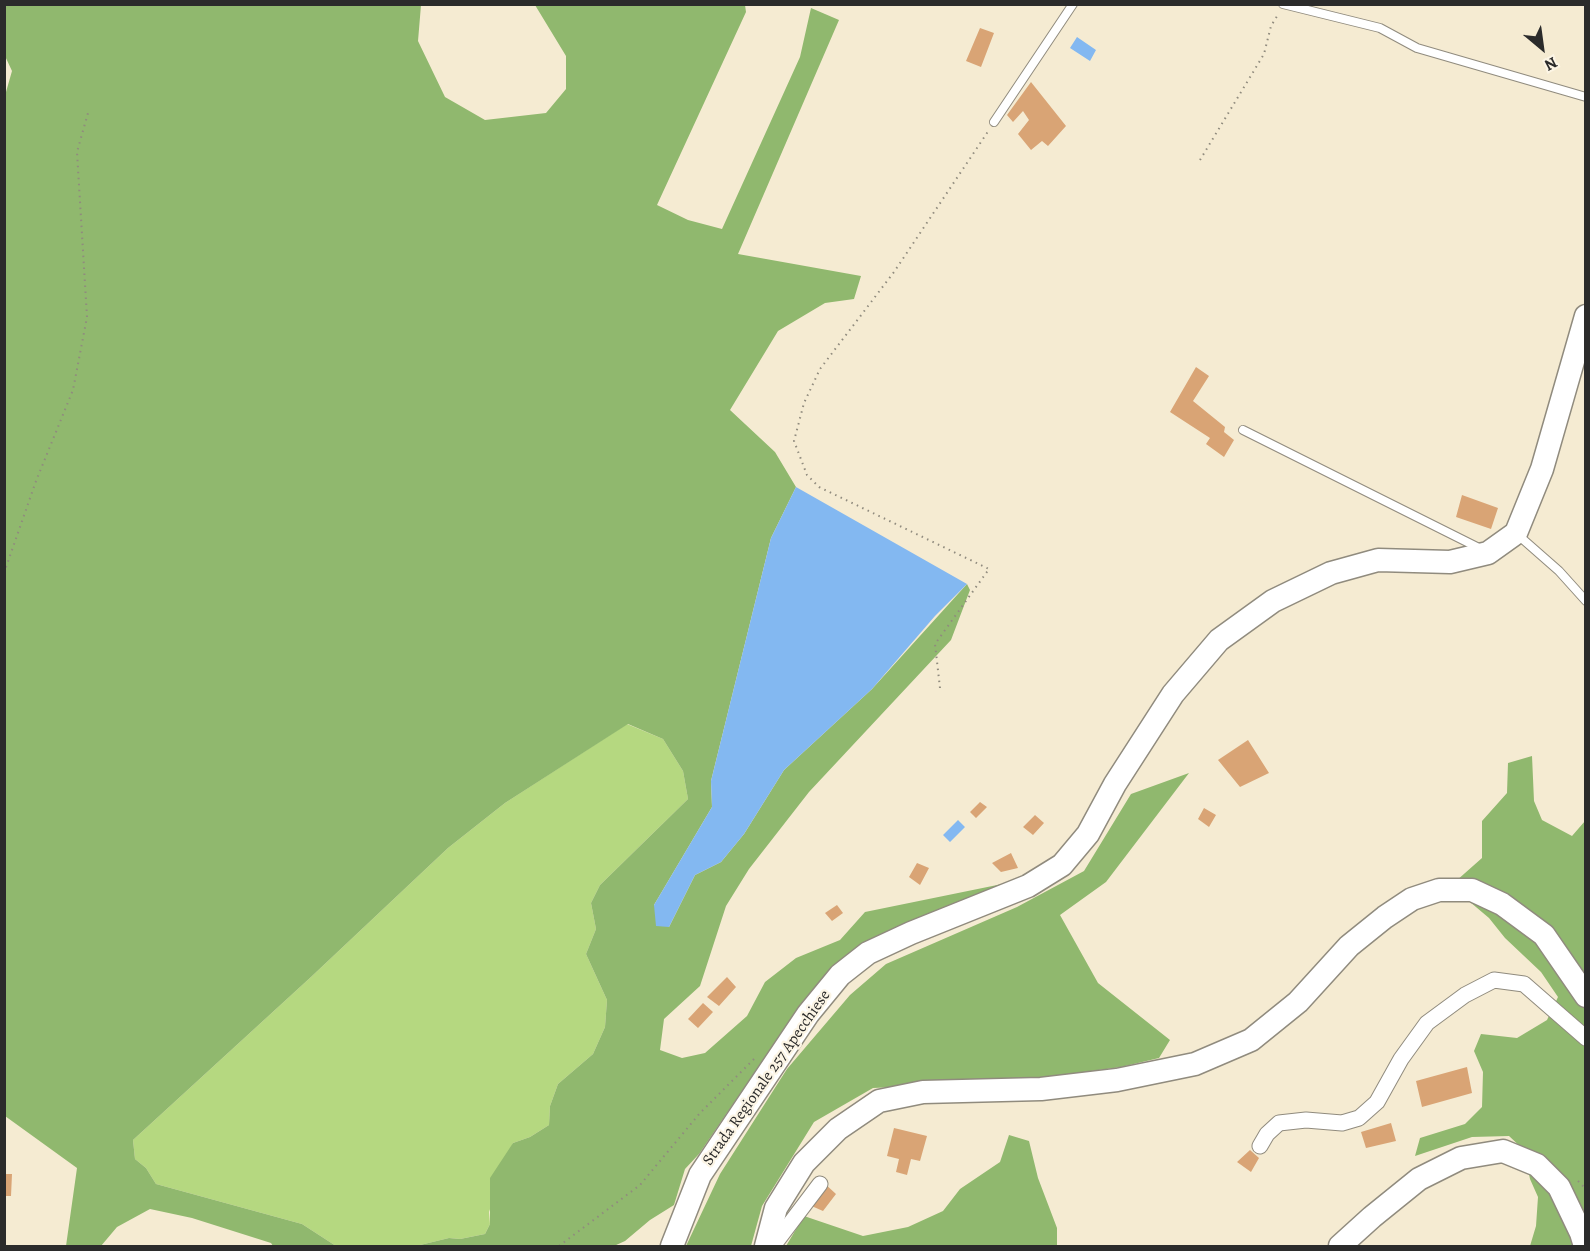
<!DOCTYPE html>
<html>
<head>
<meta charset="utf-8">
<style>
	body { margin:0 }
	#map { position:relative; width:1590px; height:1251px; overflow:hidden; background:#f5ebd2; font-family:Alegreya,serif }
	canvas { display:block }
	.frame { position:absolute; inset:0; border:6px solid #2b2b2b; pointer-events:none }
	.north { position:absolute; left:1512px; top:18px; width:60px; height:60px; -webkit-text-stroke:4px #fcf5e5; paint-order:stroke; rotate:151deg; font-size:16px; font-weight:700; line-height:24px; text-align:center; color:#2b2b2b }
	.north::after { content:''; display:block; margin:auto; width:21px; height:27px; background:#2b2b2b; clip-path:polygon(50% 0,100% 100%,50% 72%,0 100%) }
</style>
</head>
<body>
<div id="map">
<canvas width="1590" height="1251"></canvas>
<div class="frame"></div>
<div class="north">N</div>
</div>
<script>
const g = document.querySelector('canvas').getContext('2d');
g.lineJoin = 'round';
function paint(path, color) {
  g.fillStyle = color;
  g.fill(path, 'evenodd');
}
function poly(rows) {
  const path = new Path2D();
  for (const r of rows) {
    path.moveTo(r[0], r[1]);
    for (let i = 2; i < r.length; i += 2) path.lineTo(r[i], r[i + 1]);
  }
  return path;
}
function strokePath(path, color, width, dash) {
  g.strokeStyle = color;
  g.lineWidth = width;
  g.lineCap = dash ? 'butt' : 'round';
  g.setLineDash(dash || []);
  g.stroke(path);
}
function drawText(font, color, halo, rows, align = 'center') {
  g.font = font + ' Alegreya,serif';
  g.lineWidth = 4.5;
  g.setLineDash([]);
  g.textBaseline = 'middle';
  g.strokeStyle = halo;
  g.fillStyle = color;
  for (const [text, x, y, turn = 0] of rows) {
    g.save();
    g.translate(x, y);
    g.rotate((+turn || 0) * Math.PI / 180);
    g.textAlign = isNaN(turn) ? turn : align;
    if (halo) g.strokeText(text, 0, 0);
    g.fillText(text, 0, 0);
    g.restore();
  }
}
paint(poly([
	[627,724,663,739,683,771,688,799,600,885,591,903,596,929,586,954,607,1000,605,1027,593,1054,558,1084,550,1106,549,1125,530,1137,513,1143,489,1212,490,1224,485,1234,460,1239,449,1238,416,1246,336,1246,302,1224,156,1184,146,1168,135,1159,133,1140,311,977,448,848,505,803]
]), '#b5d880');
paint(poly([
	[5,5,421,5,418,41,445,97,485,120,546,113,566,89,566,56,535,5,745,5,746,12,657,205,688,220,722,229,800,57,811,8,839,20,738,254,861,276,854,299,825,303,778,331,730,410,775,452,796,487,771,538,711,781,712,807,654,905,669,927,695,875,721,862,744,834,784,770,872,689,967,584,970,590,951,640,809,792,749,869,726,906,700,986,664,1019,660,1050,682,1058,705,1053,747,1016,765,982,796,958,840,940,865,912,1007,883,811,995,772,1047,699,1154,685,1169,674,1205,650,1220,625,1241,614,1246,416,1246,449,1238,460,1239,485,1234,490,1224,490,1178,513,1143,530,1137,549,1125,550,1106,558,1084,593,1054,605,1027,607,1000,586,954,596,929,591,903,600,885,688,799,683,771,663,739,628,724,505,803,448,848,311,977,133,1140,135,1159,146,1168,156,1184,302,1224,336,1246,273,1246,271,1243,192,1218,150,1209,117,1227,101,1246,66,1246,77,1168,5,1116,4,99,12,71,5,56],
	[1532,756,1534,801,1542,820,1572,836,1585,821,1585,1246,1530,1246,1536,1226,1538,1197,1530,1179,1524,1150,1509,1136,1472,1137,1415,1156,1420,1138,1465,1124,1482,1107,1483,1072,1474,1051,1481,1034,1517,1038,1547,1020,1558,997,1541,972,1505,938,1489,918,1470,902,1456,881,1482,858,1482,821,1507,793,1508,763],
	[1189,773,1106,882,1060,915,1098,983,1170,1040,1159,1058,1121,1067,1011,1082,873,1088,814,1122,762,1206,751,1246,686,1246,720,1174,787,1069,850,995,886,964,1017,907,1084,871,1131,794],
	[1009,1135,1029,1141,1038,1178,1057,1228,1057,1246,786,1246,804,1216,863,1236,908,1227,943,1211,960,1189,1000,1162]
]), '#90b86e');
paint(poly([
	[1077,37,1096,50,1090,61,1070,48],
	[796,487,967,584,935,616,872,689,784,770,744,834,721,862,695,875,669,927,656,926,654,905,712,807,711,781,771,538],
	[958,820,965,827,950,842,943,835]
]), '#83b8f1');
paint(poly([
	[980,28,994,33,981,67,966,61],
	[1031,82,1066,126,1048,146,1042,141,1031,150,1018,134,1029,120,1023,111,1013,122,1007,115],
	[1196,367,1209,376,1193,401,1225,427,1224,432,1234,440,1224,457,1206,444,1210,438,1170,412],
	[1462,495,1498,508,1491,529,1456,517],
	[1248,740,1269,773,1240,787,1218,760],
	[980,802,987,807,976,818,970,812],
	[1204,808,1216,815,1209,827,1198,819],
	[1035,815,1044,823,1033,835,1023,827],
	[1011,853,1018,868,1001,872,992,863],
	[917,863,929,868,920,885,909,877],
	[837,905,843,913,832,921,825,913],
	[727,977,736,987,719,1006,707,997],
	[703,1003,713,1012,698,1028,688,1019],
	[1467,1067,1472,1093,1422,1107,1416,1081],
	[1391,1123,1396,1141,1366,1148,1361,1132],
	[894,1128,927,1136,920,1161,911,1159,907,1175,896,1172,899,1159,887,1156],
	[1250,1150,1259,1158,1251,1172,1237,1162],
	[5,1174,12,1174,11,1196,5,1196],
	[824,1183,836,1194,823,1211,807,1204]
]), '#d9a475');
const service = poly([
	[1283,4,1380,28,1417,48,1586,97],
	[994,122,1073,4],
	[1243,430,1481,549],
	[1518,535,1559,571,1586,601]
]);
const minor = poly([
	[1260,1146,1267,1134,1279,1123,1306,1120,1342,1123,1359,1118,1377,1102,1401,1059,1427,1023,1465,995,1494,980,1524,984,1586,1038],
	[773,1246,820,1184]
]);
const primary = poly([
	[672,1246,700,1175,808,1014,840,975,868,953,911,933,1028,886,1062,865,1088,834,1115,784,1173,694,1219,640,1273,601,1331,573,1378,560,1450,562,1488,553,1516,533,1542,469,1586,316],
	[766,1246,776,1208,804,1163,838,1129,879,1101,923,1092,1041,1089,1117,1080,1195,1064,1251,1040,1298,1002,1349,946,1385,917,1412,899,1439,890,1472,890,1502,904,1544,935,1586,996],
	[1340,1246,1372,1217,1419,1179,1461,1158,1503,1151,1537,1165,1559,1187,1581,1233,1585,1246]
]);
strokePath(service, '#908b7e', 10);
strokePath(minor, '#908b7e', 17);
strokePath(primary, '#908b7e', 25);
strokePath(poly([
	[1200,160,1264,54,1271,26,1279,13],
	[4,573,36,481,73,390,87,317,77,152,88,113],
	[940,688,935,644,989,569,819,487,807,475,794,441,804,403,820,369,894,272,989,130],
	[1578,1181,1586,1189],
	[559,1246,640,1185,700,1113,755,1058]
]), '#908b7e', 2, [1.5, 4.5]);
strokePath(service, '#fff', 8);
strokePath(minor, '#fff', 15);
strokePath(primary, '#fff', 22);
drawText('16px', '#2b2b2b', '#fcf5e5', [
	["Strada Regionale 257 Apecchiese",767,1078,-55]
]);
</script>
</body>
</html>
